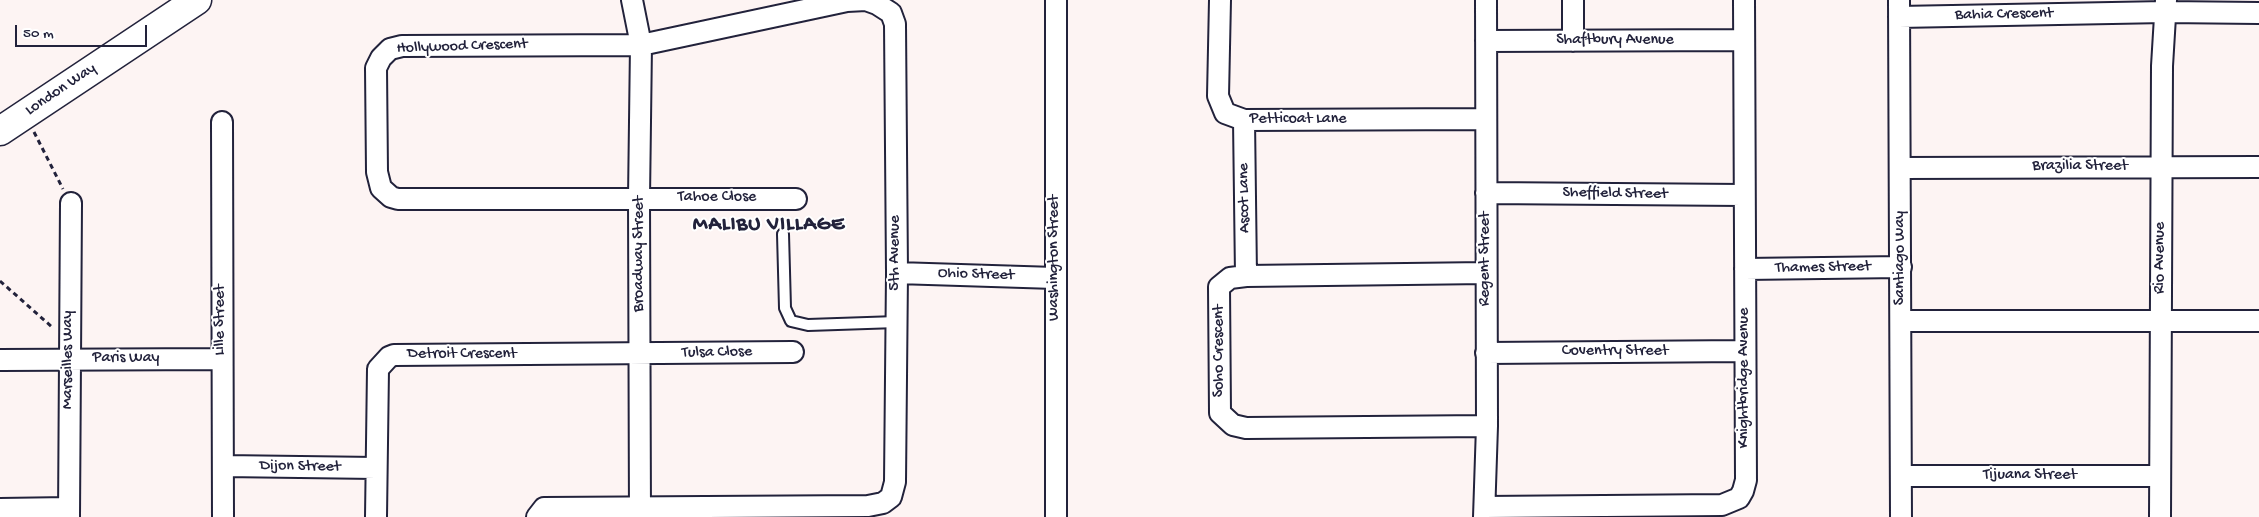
<!DOCTYPE html>
<html>
<head>
<meta charset="utf-8">
<style>
	body { margin:0 }
	#map { position:relative; width:2259px; height:517px; overflow:hidden; background:#fdf4f3; font-family:"Gochi Hand",sans-serif }
	canvas { display:block }
	.scale { position:absolute; left:15px; top:25px; width:132px; height:22px; box-sizing:border-box; border:2px solid #22223b; border-top:0; padding-left:6px; font-size:15px; line-height:18px; white-space:nowrap; color:#22223b; -webkit-text-stroke:4px #fff; paint-order:stroke }
</style>
</head>
<body>
<div id="map">
<canvas width="2259" height="517"></canvas>
<div class="scale">50 m</div>
</div>
<script>
const g = document.querySelector('canvas').getContext('2d');
g.lineJoin = 'round';
function poly(rows) {
  const path = new Path2D();
  for (const r of rows) {
    path.moveTo(r[0], r[1]);
    for (let i = 2; i < r.length; i += 2) path.lineTo(r[i], r[i + 1]);
  }
  return path;
}
function strokePath(path, color, width, dash) {
  g.strokeStyle = color;
  g.lineWidth = width;
  g.lineCap = dash ? 'butt' : 'round';
  g.setLineDash(dash || []);
  g.stroke(path);
}
function drawText(font, color, halo, rows, align = 'center') {
  g.font = font + ' "Gochi Hand",sans-serif';
  g.lineWidth = 4;
  g.setLineDash([]);
  g.textBaseline = 'middle';
  g.strokeStyle = halo;
  g.fillStyle = color;
  for (const [text, x, y, turn = 0] of rows) {
    g.save();
    g.translate(x, y);
    g.rotate((+turn || 0) * Math.PI / 180);
    g.textAlign = isNaN(turn) ? turn : align;
    if (halo) g.strokeText(text, 0, 0);
    g.fillText(text, 0, 0);
    g.restore();
  }
}
const lane = poly([
	[783,234,785,308,791,321,808,325,897,322]
]);
const street = poly([
	[632,0,641,45,639,198,640,517],
	[1220,0,1218,96,1225,113,1244,120,1486,119],
	[1899,0,1901,517],
	[1899,17,2165,12,2259,13],
	[1486,41,1744,40],
	[1573,41,1573,0],
	[1244,120,1246,276],
	[222,122,223,517],
	[1900,168,2259,167],
	[1486,193,1743,195],
	[1745,269,1901,267],
	[897,273,1055,278],
	[1486,273,1246,276,1230,278,1219,287,1220,413,1233,425,1246,428,1487,426],
	[1901,321,2259,321],
	[1486,353,1744,351],
	[0,360,221,359],
	[224,466,376,468],
	[1901,476,2160,476],
	[1485,507,1722,505,1739,498,1743,491,1746,480,1744,0],
	[0,509,69,508],
	[69,517,71,203],
	[376,517,378,369,389,357,394,355,793,352],
	[537,517,544,508,868,506,883,503,891,497,895,482,897,273,895,24,891,13,877,4,866,0,847,1,641,45,402,46,390,49,381,58,376,68,377,172,381,188,391,197,398,199,796,199],
	[1056,517,1056,0],
	[1484,517,1487,426,1486,0],
	[2160,517,2162,66,2166,0]
]);
const secondary = poly([
	[0,131,197,0]
]);
strokePath(lane, '#22223b', 14);
strokePath(street, '#22223b', 24);
strokePath(secondary, '#22223b', 31);
strokePath(poly([
	[34,132,63,189],
	[0,281,52,327]
]), '#22223b', 3, [5, 4]);
strokePath(lane, '#fff', 10);
strokePath(street, '#fff', 20);
strokePath(secondary, '#fff', 28);
drawText('16px', '#22223b', '#fff', [
	["Bahia Crescent",2004,15,-1],
	["Shaftbury Avenue",1615,41],
	["Hollywood Crescent",462,47,-2],
	["London Way",61,90,-34],
	["Petticoat Lane",1298,120],
	["Brazilia Street",2080,167],
	["Sheffield Street",1615,194,1],
	["Tahoe Close",717,198],
	["Ascot Lane",1245,198,-91],
	["5th Avenue",896,253,-90],
	["Broadway Street",640,254,-90],
	["Washington Street",1055,258,-90],
	["Santiago Way",1901,258,-90],
	["Rio Avenue",2161,258,-90],
	["Regent Street",1486,259,-90],
	["Thames Street",1823,268,-1],
	["Ohio Street",976,275,2],
	["Lille Street",221,320,-90],
	["Soho Crescent",1220,351,-90],
	["Coventry Street",1615,352],
	["Tulsa Close",717,353,-1],
	["Detroit Crescent",462,355],
	["Paris Way",126,359],
	["Marseilles Way",69,360,-90],
	["Knightbridge Avenue",1745,378,-90],
	["Dijon Street",300,467,1],
	["Tijuana Street",2030,476]
]);
g.letterSpacing = '1px';
drawText('bold 21px', '#22223b', '#fff', [
	["MALIBU VILLAGE",769,226]
]);
g.letterSpacing = '0px';
</script>
</body>
</html>
